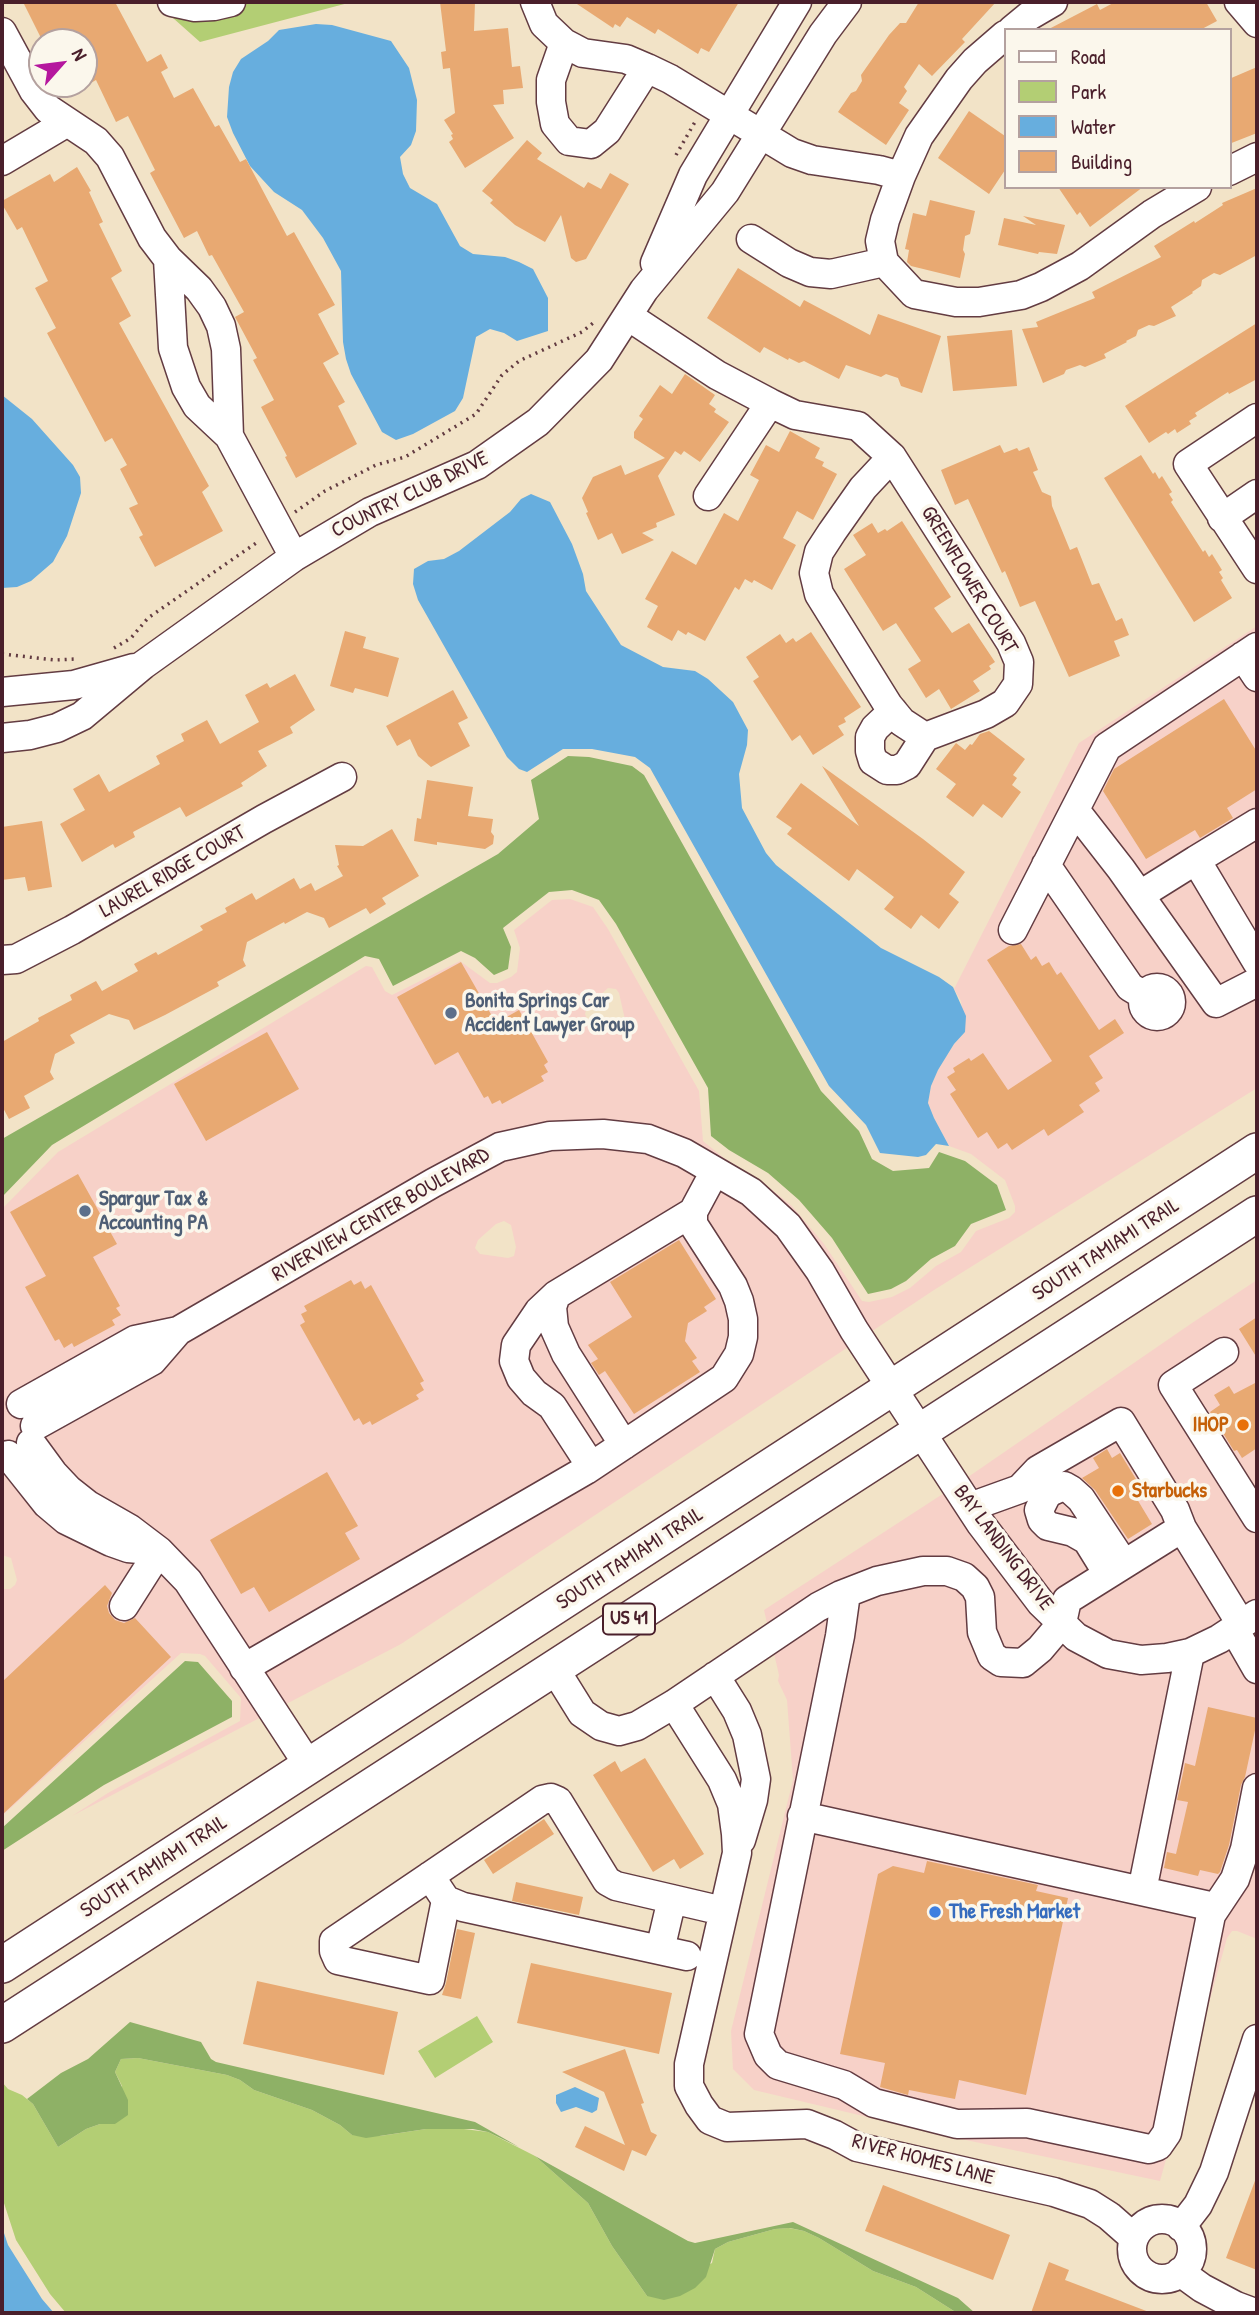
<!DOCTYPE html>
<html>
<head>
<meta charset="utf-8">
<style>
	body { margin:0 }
	#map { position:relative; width:1259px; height:2315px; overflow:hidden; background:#f2e3c7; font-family:"Patrick Hand",sans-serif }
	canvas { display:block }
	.frame { position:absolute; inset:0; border:4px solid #4a1f2b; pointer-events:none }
	.legend { position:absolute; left:1004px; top:28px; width:228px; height:161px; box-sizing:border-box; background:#fbf7ec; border:2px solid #b4a19f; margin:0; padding:9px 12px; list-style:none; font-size:21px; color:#4a1f2b }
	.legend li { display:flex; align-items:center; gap:14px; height:35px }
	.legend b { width:35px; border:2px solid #b4a19f }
	.north { position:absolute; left:28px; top:28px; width:70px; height:70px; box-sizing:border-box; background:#fbf7ec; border:2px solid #b4a19f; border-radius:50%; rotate:62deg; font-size:19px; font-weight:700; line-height:28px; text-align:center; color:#4a1f2b }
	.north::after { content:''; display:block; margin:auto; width:24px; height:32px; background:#b5179e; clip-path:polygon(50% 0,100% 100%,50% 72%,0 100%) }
</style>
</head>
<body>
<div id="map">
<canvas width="1259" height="2315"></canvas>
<div class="frame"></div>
<ul class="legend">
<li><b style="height:9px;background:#fff"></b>Road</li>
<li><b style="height:19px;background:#b3ce74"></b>Park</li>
<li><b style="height:19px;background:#67aede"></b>Water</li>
<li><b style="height:19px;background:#e8a972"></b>Building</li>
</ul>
<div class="north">N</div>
</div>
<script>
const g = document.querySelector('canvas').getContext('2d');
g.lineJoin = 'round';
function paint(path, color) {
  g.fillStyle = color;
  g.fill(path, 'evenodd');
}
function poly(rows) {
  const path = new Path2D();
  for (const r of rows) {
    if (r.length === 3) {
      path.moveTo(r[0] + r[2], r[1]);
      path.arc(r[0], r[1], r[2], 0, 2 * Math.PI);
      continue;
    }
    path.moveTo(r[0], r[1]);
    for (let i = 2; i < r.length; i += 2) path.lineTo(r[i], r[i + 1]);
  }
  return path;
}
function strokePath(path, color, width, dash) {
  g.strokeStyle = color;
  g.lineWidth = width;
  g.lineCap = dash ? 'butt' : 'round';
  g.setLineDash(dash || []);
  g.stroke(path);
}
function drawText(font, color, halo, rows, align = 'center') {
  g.font = font + ' "Patrick Hand",sans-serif';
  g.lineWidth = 7;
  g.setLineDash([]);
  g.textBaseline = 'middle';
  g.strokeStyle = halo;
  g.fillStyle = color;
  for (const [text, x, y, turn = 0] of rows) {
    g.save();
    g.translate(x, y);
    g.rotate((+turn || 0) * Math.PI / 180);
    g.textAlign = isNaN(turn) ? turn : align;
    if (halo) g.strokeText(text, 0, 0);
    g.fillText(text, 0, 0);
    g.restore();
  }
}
paint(poly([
	[1257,626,1257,1088,934,1290,401,1644,72,1816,108,1793,240,1721,241,1698,205,1656,200,1654,181,1653,2,1816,2,1589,10,1589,15,1585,17,1580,11,1558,2,1555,2,1209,58,1152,366,966,372,967,385,991,392,995,460,961,490,983,497,983,511,977,517,972,520,948,514,930,552,900,570,899,593,907,608,929,699,1091,703,1141,724,1158,761,1181,792,1206,824,1244,862,1301,869,1302,892,1297,910,1288,936,1266,961,1252,976,1231,1009,1218,1015,1212,1015,1206,1005,1180,971,1154,949,1146,934,1118,928,1103,931,1086,938,1070,954,1044,965,1032,961,1001,954,989,1079,743],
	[608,988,616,989,619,993,626,1024,621,1031,615,1032,587,1019,585,1014,587,1007],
	[504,1221,511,1225,516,1247,514,1256,508,1258,480,1254,475,1248,478,1240,496,1224],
	[1257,1280,1257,1628,1240,1639,1257,1667,1257,1939,1237,1931,1232,1931,1227,1938,1160,2181,947,2136,754,2090,733,2069,731,2031,793,1780,787,1700,778,1681,779,1675,764,1610,955,1486,1192,1323]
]), '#f7d1c8');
paint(poly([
	[155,2,352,2,200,42],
	[477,2016,493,2042,435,2078,418,2051],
	[138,2058,227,2075,240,2080,254,2090,312,2110,340,2125,352,2135,380,2136,426,2129,456,2128,488,2132,535,2156,588,2203,612,2246,647,2296,712,2263,715,2249,728,2242,775,2229,789,2228,804,2231,819,2238,873,2271,916,2287,957,2313,66,2313,50,2294,16,2240,2,2197,2,2082,8,2089,22,2095,33,2104,58,2147,86,2129,100,2124,115,2124,122,2086,115,2072,121,2059]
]), '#b3ce74');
paint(poly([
	[568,756,589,757,632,766,644,775,821,1091,859,1131,872,1159,893,1171,929,1168,939,1152,965,1161,997,1185,1006,1210,971,1224,955,1246,931,1259,906,1281,891,1289,868,1294,832,1238,799,1200,768,1173,729,1150,711,1136,708,1088,616,924,599,900,572,890,549,892,503,928,511,947,508,969,494,975,475,958,461,951,393,986,379,959,365,956,52,1145,2,1197,2,1139,498,854,539,819,531,780],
	[185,1661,198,1662,232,1701,232,1717,104,1785,2,1851,2,1828],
	[130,2022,201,2042,211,2059,216,2062,475,2122,519,2147,488,2132,473,2129,426,2129,366,2138,352,2135,340,2125,312,2110,254,2090,240,2080,227,2075,138,2058,121,2059,115,2072,128,2100,128,2115,115,2124,100,2124,86,2129,58,2147,33,2104,27,2099,61,2073,88,2059],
	[535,2156,688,2241,695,2243,793,2222,958,2298,975,2313,957,2313,916,2287,873,2271,819,2238,804,2231,790,2228,775,2229,728,2242,715,2249,706,2277,695,2288,680,2296,664,2300,647,2296,612,2246,588,2203]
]), '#8eb166');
paint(poly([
	[316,24,332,25,391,41,409,68,417,100,416,131,411,145,400,157,403,174,410,188,437,204,460,246,473,254,505,257,519,262,533,269,548,298,548,331,517,341,504,333,490,329,476,337,463,398,455,411,413,434,396,440,382,432,351,374,346,359,343,342,341,271,323,238,302,210,274,192,250,166,233,133,227,117,229,87,233,72,241,59,268,41,279,30],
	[2,395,32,419,73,465,80,477,81,493,67,536,53,562,31,581,17,587,2,588],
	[531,494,550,502,572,544,583,574,586,591,621,645,663,667,695,671,708,679,733,702,748,730,747,745,739,774,742,808,766,853,776,865,881,948,939,977,953,987,966,1016,965,1032,954,1044,938,1070,931,1086,928,1103,934,1118,949,1146,936,1144,926,1155,918,1157,880,1153,866,1125,829,1086,650,768,635,757,592,749,563,749,527,772,519,769,507,757,418,600,413,584,414,569,428,561,444,559,459,551,510,512,521,499],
	[575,2087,599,2098,597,2110,592,2113,576,2107,561,2112,556,2103,556,2095],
	[2,2227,8,2245,42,2299,54,2313,2,2313]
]), '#67aede');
paint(poly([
	[23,2,115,2,147,62,161,54,168,68,161,72,174,98,193,88,215,127,219,125,240,162,246,159,287,236,294,232,335,305,318,314,339,354,323,363,345,402,338,406,357,444,296,478,285,457,287,456,261,407,274,400,253,360,257,358,235,317,244,312,212,255,209,256,197,231,184,238,150,173,155,170,128,116,116,122,96,80,84,87,84,42,43,42],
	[440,2,475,2,474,31,508,28,512,67,520,66,523,88,503,90,504,104,493,105,514,138,465,168,449,142,453,139,451,135,453,134,444,120,455,113,450,68,443,69,441,52,446,51],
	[574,2,739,2,709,52,701,48,698,54,658,29,655,34,627,17,620,27,615,24,613,28],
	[919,2,996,2,962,39,965,42,932,76,919,64,904,87,907,91,899,103,909,110,886,145,838,112,851,93,856,91,862,81,861,75,889,35,900,23,906,23],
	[1115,2,1206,2,1217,21,1200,30,1047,30,1097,4,1100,10],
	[1257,67,1257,133,1229,144,1229,79],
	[969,111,1005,136,1005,170,989,194,938,158],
	[527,140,542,153,537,159,584,188,588,182,601,189,610,173,629,184,586,259,576,262,571,258,561,215,545,242,515,225,490,203,493,200,482,191],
	[77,167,91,191,89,192,103,222,99,224,122,271,111,278,131,316,119,323,209,486,202,492,223,531,155,567,139,537,143,535,129,508,138,504,120,469,127,465,112,438,105,442,47,333,56,328,35,288,48,281,22,227,17,230,2,204,2,201,50,174,54,182],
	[1058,187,1143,187,1090,227,1080,212,1077,215],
	[1257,188,1257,255,1220,275,1214,273,1202,280,1201,286,1192,292,1193,293,1171,307,1176,316,1154,326,1149,325,1138,330,1136,336,1126,341,1127,342,1104,354,1106,358,1085,367,1080,365,1066,370,1064,374,1043,383,1022,329,1038,327,1036,322,1095,298,1092,292,1161,257,1154,246,1194,221,1195,223,1223,205,1222,203],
	[930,200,975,211,970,234,965,236,963,250,965,254,960,278,911,266,907,262,909,250,905,249,913,213,926,216],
	[1023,216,1065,225,1057,254,1039,252,1038,254,998,245,1004,218,1036,225],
	[738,268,800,307,804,300,870,335,878,314,941,336,922,393,901,386,898,378,886,374,881,377,846,365,839,379,804,361,799,363,789,358,788,360,764,347,760,353,707,318],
	[1257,323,1257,379,1229,394,1228,392,1195,413,1197,416,1189,421,1191,424,1177,433,1175,429,1168,434,1166,432,1149,443,1125,406],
	[1012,330,1017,386,953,391,947,336],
	[685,374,715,395,709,404,716,409,714,412,729,422,700,462,684,451,681,455,675,451,658,476,675,515,656,523,657,527,642,533,654,540,622,554,612,533,598,540,586,513,588,512,582,498,593,477,621,465,625,475,665,458,634,438,634,432,643,419,639,416,660,385,672,394],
	[790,431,820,448,815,458,824,462,822,466,837,474,813,520,797,511,783,538,796,545,772,590,754,580,752,583,745,579,739,590,735,587,705,641,688,632,686,635,678,630,672,641,647,627,658,606,645,599,672,551,696,565,724,513,738,521,759,480,750,475,766,445,779,452],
	[1000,445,1004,453,1017,448,1019,451,1029,447,1038,470,1033,472,1042,492,1051,496,1052,506,1070,550,1077,547,1092,585,1099,583,1116,621,1122,618,1129,635,1114,641,1120,656,1069,677,1035,601,1020,607,1005,571,1002,573,968,499,955,505,941,470],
	[1141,455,1153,474,1155,472,1159,479,1162,476,1172,492,1169,494,1173,500,1171,502,1203,552,1205,550,1209,557,1212,554,1222,570,1219,572,1223,578,1221,580,1232,598,1194,622,1104,478],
	[902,521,951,597,934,608,952,633,969,623,995,662,989,666,991,669,973,681,980,691,951,709,939,689,926,698,908,669,921,661,902,632,896,623,883,631,844,569,866,555,853,535,872,523,878,533,885,529,887,531],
	[345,631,366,637,363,648,399,658,388,697,355,688,353,693,330,686],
	[811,632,861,707,844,718,846,722,838,726,844,735,813,755,800,735,792,741,753,681,759,677,746,657,780,634,786,643,793,638,796,642],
	[295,674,315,710,290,727,293,733,258,751,267,766,241,783,243,786,186,817,180,807,133,832,135,837,115,848,113,844,82,862,60,824,85,810,73,789,99,774,109,792,160,764,156,756,184,741,181,734,207,720,220,744,259,722,245,695,267,683,270,688],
	[453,690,468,718,458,723,470,746,431,767,418,756,410,739,397,746,386,726],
	[1224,699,1257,752,1257,789,1227,808,1233,818,1200,838,1195,830,1146,859,1103,791,1114,769],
	[989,731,1025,759,1013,775,1017,778,1012,785,1021,792,1002,818,983,804,973,817,946,797,956,784,936,769,956,743,965,750,970,744,972,745,980,734],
	[822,766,923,839,965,872,949,894,959,902,939,929,921,915,911,929,884,909,894,897,857,869,849,881,787,834,792,828,776,817,801,783,859,826],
	[427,780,473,787,468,816,493,819,491,832,494,836,493,844,485,849,437,842,437,845,414,841,417,818,421,819],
	[42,821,52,887,28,891,25,877,2,880,2,827],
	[392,829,419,876,382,898,386,904,370,914,366,908,329,928,324,918,307,912,285,924,284,922,247,942,243,960,246,966,217,982,219,986,165,1015,134,1030,129,1020,109,1014,70,1035,75,1043,55,1054,50,1072,54,1079,24,1096,30,1108,9,1119,2,1106,2,1042,39,1021,38,1018,72,1000,70,995,96,981,102,991,138,971,134,964,156,952,158,955,203,930,200,926,227,912,225,908,252,893,256,900,294,878,300,889,311,883,315,891,343,876,337,866,339,865,335,845,363,846],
	[1021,944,1031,960,1036,956,1042,966,1049,962,1057,975,1061,972,1099,1030,1115,1019,1124,1033,1089,1056,1103,1078,1095,1083,1100,1091,1079,1105,1084,1112,1048,1136,1044,1129,1012,1150,1007,1143,998,1149,987,1132,978,1138,950,1094,956,1090,947,1077,955,1072,953,1068,969,1058,971,1061,983,1053,1008,1090,1052,1061,987,960,1009,946],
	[461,962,496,1023,519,1010,548,1062,544,1065,548,1072,541,1076,544,1081,502,1104,500,1100,492,1104,488,1096,484,1098,458,1052,435,1065,397,997],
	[267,1032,299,1089,206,1141,174,1084],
	[78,1174,117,1244,93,1257,120,1306,116,1308,121,1315,112,1320,115,1325,74,1347,72,1343,64,1348,59,1339,55,1341,25,1287,46,1276,10,1212],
	[679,1240,716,1299,704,1307,707,1311,688,1323,685,1341,697,1358,692,1361,700,1372,634,1414,605,1371,599,1375,591,1363,598,1359,588,1345,632,1317,610,1282],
	[351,1280,354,1285,361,1281,365,1289,371,1285,424,1381,420,1383,424,1390,416,1395,419,1399,372,1425,370,1421,363,1425,359,1418,354,1421,300,1325,305,1322,301,1314,307,1311,304,1306],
	[1257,1317,1257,1358,1239,1329],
	[1257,1382,1257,1448,1242,1458,1237,1450,1234,1451,1210,1412,1220,1405,1214,1395,1229,1386,1234,1394],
	[1107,1449,1112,1458,1120,1453,1139,1484,1131,1489,1152,1524,1128,1539,1095,1490,1082,1478,1099,1468,1093,1458],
	[327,1472,358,1526,345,1533,360,1559,269,1612,254,1587,241,1594,210,1540],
	[105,1585,112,1593,107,1606,109,1613,115,1620,124,1623,135,1618,171,1657,2,1815,2,1682],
	[1208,1707,1257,1718,1257,1721,1245,1777,1241,1785,1229,1845,1220,1872,1218,1874,1200,1870,1198,1876,1164,1868,1167,1852,1176,1854,1188,1802,1177,1800,1183,1773,1185,1763,1195,1766],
	[645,1758,704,1854,680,1869,674,1859,653,1872,593,1775,615,1761,621,1772],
	[544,1819,554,1834,493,1874,484,1860],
	[927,1861,1038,1885,1036,1891,1068,1898,1026,2095,959,2080,955,2099,909,2090,908,2095,880,2087,885,2063,840,2054,878,1874,893,1866,924,1873],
	[516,1882,583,1897,579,1915,512,1901],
	[457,1929,475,1933,461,1999,442,1995,446,1983],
	[531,1963,672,1993,659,2054,517,2023],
	[257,1981,398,2012,384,2075,243,2044],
	[625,2049,644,2103,641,2104,651,2132,657,2135,646,2156,632,2150,624,2171,575,2147,585,2126,625,2145,604,2092,562,2072],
	[1256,2178,1257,2179,1257,2270,1226,2258],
	[883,2185,1010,2235,993,2280,865,2231],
	[1049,2262,1069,2270,1065,2280,1149,2312,1149,2313,1031,2313]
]), '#e8a972');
const minor = poly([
	[172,2,195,7,214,6,231,2],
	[535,2,544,24,564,43,583,53,626,59,647,68,670,79,792,153,812,160,879,170,901,176],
	[1239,2,1257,23],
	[1012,30,1029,16,1053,2],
	[2,32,34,91,48,109,96,141,110,157,152,238,168,259,199,289,212,307,221,326,226,349,229,436],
	[1005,35,975,61,959,79,919,136,901,176,885,220,880,241,884,262,914,294,956,302,979,302,1021,295,1041,287,1080,266,1152,214,1197,187],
	[564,43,551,80,551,102,555,124,569,141,591,144,607,131,647,68],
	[2,161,66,123],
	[1229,171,1257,157],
	[751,239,789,263,810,272,831,274,884,262],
	[168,259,173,348,186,387,197,406,229,436,294,557],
	[655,263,693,175,797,2],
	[628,316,717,375,770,403,795,415,858,426,892,457,1011,643,1019,662,1018,684,1005,703,986,714,925,737,907,765,897,770,887,770,873,761,870,751,870,737,875,728,893,711],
	[1257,418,1188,464,1257,569],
	[892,457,863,488,832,532,819,552,814,573,819,594,888,705,902,722,925,737],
	[708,496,770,403],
	[1222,518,1257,494],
	[1243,656,1257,677],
	[2,692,74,685,134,668],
	[2,738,30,735,57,728,82,716,143,665,294,557,370,512,477,465,538,422,599,360,644,290,725,192,823,34,847,2],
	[1075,810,1121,869,1216,1003,1257,982],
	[1257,823,1196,860,1257,962],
	[1046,865,1130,987,1145,996],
	[1140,895,1196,860],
	[1013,930,1107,747,1257,647],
	[2,960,16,959,72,930,264,819,342,777],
	[1157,1002,14],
	[556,1295,552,1307,554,1327,566,1354,624,1445],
	[1224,1352,1173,1385,1257,1518],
	[21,1404,135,1340,178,1331,433,1183,500,1147,550,1136,603,1134,648,1139,684,1153,751,1192,788,1226,820,1271,854,1330,981,1524,1041,1603,1076,1637,1108,1654,1141,1660,1167,1658,1190,1653,1219,1639,1257,1614],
	[35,1426,152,1361,178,1331],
	[31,1443,53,1473,69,1490,88,1505,130,1529,159,1551,188,1581,309,1766],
	[8,1455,47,1504,66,1520,111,1542,128,1548,150,1550],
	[591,1466,552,1406,534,1393,521,1378,514,1361,516,1345,539,1311,556,1295,693,1212],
	[970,1507,1020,1489,1038,1470,1121,1422,1175,1510,1182,1528],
	[1108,1574,1087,1540,1073,1532,1048,1526,1042,1520,1039,1510,1046,1496,1050,1492,1064,1486,1071,1490,1081,1499,1124,1564],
	[846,1593,840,1636,759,2034,768,2055,778,2065,844,2085,874,2103,957,2124,1027,2123,1149,2149,1158,2146,1167,2133,1211,1915,1235,1879,1245,1849,1257,1788],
	[124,1606,159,1551],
	[1234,1629,1257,1669],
	[244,1668,586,1470,724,1378,739,1354,743,1337,743,1319,739,1301,733,1286,693,1224,693,1212,715,1171],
	[554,1668,582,1713,601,1726,619,1731,637,1726,674,1704,818,1607,841,1595,877,1581,923,1571,947,1571,964,1577,975,1587,980,1597,982,1632,992,1656,1001,1662,1023,1663,1040,1649,1062,1623,1067,1600,1182,1528,1241,1624],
	[715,1676,737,1711,747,1735,756,1779,753,1800,741,1840],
	[674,1704,722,1780,732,1804,736,1834,737,1853,689,2064,689,2086,699,2105,710,2120,727,2127,807,2124,835,2135,857,2147,1054,2192,1090,2204,1109,2216,1134,2238],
	[802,1816,1214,1907],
	[430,1876,446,1900,430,1980,338,1960,334,1951,334,1941,430,1876,542,1800,551,1798,558,1801,607,1881,616,1886,723,1911],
	[1142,1891,1190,1653],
	[446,1900,463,1907,687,1956],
	[660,1950,672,1899],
	[1162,2249,30],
	[1181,2227,1198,2205,1214,2172,1257,2039],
	[1180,2272,1202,2288,1236,2306,1255,2313]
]);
const major = poly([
	[2,1965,1257,1151],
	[2,2025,1257,1214]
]);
strokePath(minor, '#633c42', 31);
strokePath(major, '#633c42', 38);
strokePath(poly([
	[676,155,695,122],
	[295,512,325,491,376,465,405,457,476,414,502,375,519,361,582,332,593,323],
	[114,648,131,638,148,618,259,541],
	[2,654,55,660,76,659]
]), '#633c42', 3.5, [2, 5]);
strokePath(minor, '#fff', 28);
strokePath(major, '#fff', 35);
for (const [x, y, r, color] of [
	[451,1013,7,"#5c6f8a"],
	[85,1211,7,"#5c6f8a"],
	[1243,1425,7,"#e8710a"],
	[1118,1491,7,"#e8710a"],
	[935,1912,7,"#3f7fe0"]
]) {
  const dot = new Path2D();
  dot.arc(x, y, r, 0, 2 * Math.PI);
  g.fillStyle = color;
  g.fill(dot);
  strokePath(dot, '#fbf7ec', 2.5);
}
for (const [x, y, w] of [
	[629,1619,52]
]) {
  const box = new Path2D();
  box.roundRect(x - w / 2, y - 15.5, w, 31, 5);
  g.fillStyle = '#fbf7ec';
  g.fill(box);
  strokePath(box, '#4a1f2b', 2);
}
drawText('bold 19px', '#4a1f2b', null, [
	["US 41",629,1619]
]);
drawText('21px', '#4a1f2b', '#fbf7ec', [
	["COUNTRY CLUB DRIVE",410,495,-26],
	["GREENFLOWER COURT",969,580,59],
	["LAUREL RIDGE COURT",173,872,-30],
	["RIVERVIEW CENTER BOULEVARD",381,1215,-30],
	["SOUTH TAMIAMI TRAIL",1106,1250,-33],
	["BAY LANDING DRIVE",1003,1548,53],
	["SOUTH TAMIAMI TRAIL",630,1559,-33],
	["SOUTH TAMIAMI TRAIL",154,1867,-33],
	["RIVER HOMES LANE",923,2160,15]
]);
drawText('bold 21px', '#4e5e75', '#fbf7ec', [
	["Bonita Springs Car",465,1001],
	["Accident Lawyer Group",465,1025],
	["Spargur Tax &",99,1199],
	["Accounting PA",99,1223]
], 'left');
drawText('bold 21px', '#c56008', '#fbf7ec', [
	["IHOP",1229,1425],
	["Starbucks",1132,1491,"left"]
], 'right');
drawText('bold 21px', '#366cbe', '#fbf7ec', [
	["The Fresh Market",949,1912]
], 'left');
</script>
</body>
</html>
